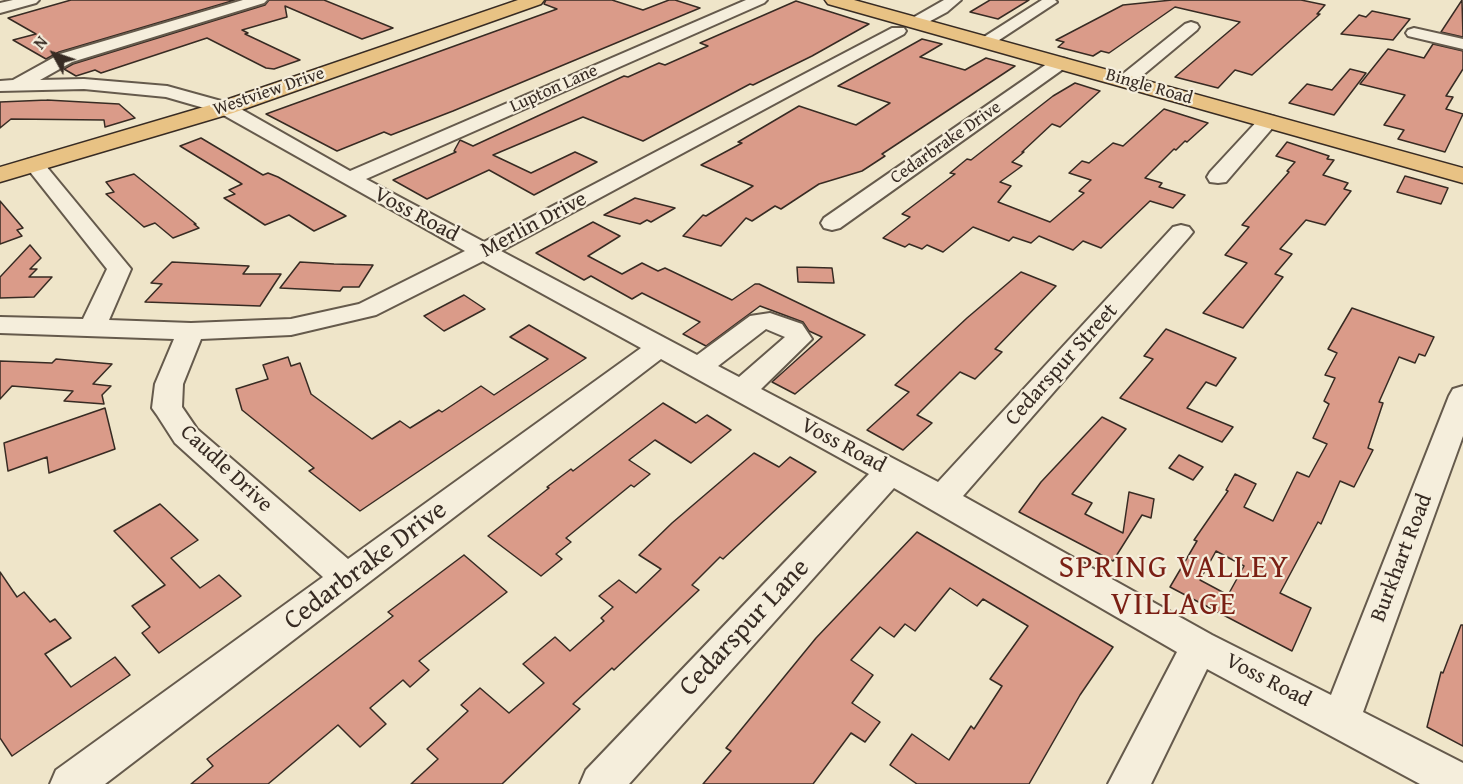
<!DOCTYPE html>
<html>
<head>
<meta charset="utf-8">
<style>
	body { margin:0 }
	#map { position:relative; width:1463px; height:784px; overflow:hidden; background:#efe5c9; font-family:"Gentium Book Plus",serif }
	canvas { display:block }
	.north { position:absolute; left:24px; top:24px; width:60px; height:60px; -webkit-text-stroke:4px #f5eedc; paint-order:stroke; rotate:310deg; font-size:16px; font-weight:700; line-height:24px; text-align:center; color:#372b23 }
	.north::after { content:''; display:block; margin:auto; width:21px; height:27px; background:#372b23; clip-path:polygon(50% 0,100% 100%,50% 72%,0 100%) }
</style>
</head>
<body>
<div id="map">
<canvas width="1463" height="784"></canvas>
<div class="north">N</div>
</div>
<script>
const g = document.querySelector('canvas').getContext('2d');
g.lineJoin = 'round';
function paint(path, color) {
  g.fillStyle = color;
  g.fill(path, 'evenodd');
}
function poly(rows) {
  const path = new Path2D();
  for (const r of rows) {
    path.moveTo(r[0], r[1]);
    for (let i = 2; i < r.length; i += 2) path.lineTo(r[i], r[i + 1]);
  }
  return path;
}
function strokePath(path, color, width, dash) {
  g.strokeStyle = color;
  g.lineWidth = width;
  g.lineCap = dash ? 'butt' : 'round';
  g.setLineDash(dash || []);
  g.stroke(path);
}
function drawText(font, color, halo, rows, align = 'center') {
  g.font = font + ' "Gentium Book Plus",serif';
  g.lineWidth = 4.5;
  g.setLineDash([]);
  g.textBaseline = 'middle';
  g.strokeStyle = halo;
  g.fillStyle = color;
  for (const [text, x, y, turn = 0] of rows) {
    g.save();
    g.translate(x, y);
    g.rotate((+turn || 0) * Math.PI / 180);
    g.textAlign = isNaN(turn) ? turn : align;
    if (halo) g.strokeText(text, 0, 0);
    g.fillText(text, 0, 0);
    g.restore();
  }
}
const building = poly([
	[71,0,235,0,59,52,46,59,13,40,36,34,8,18,71,0],
	[269,0,324,0,393,28,362,39,285,6,287,17,242,30,248,33,245,34,300,60,274,69,266,68,207,38,101,73,95,70,76,76,64,69,73,64,265,5,269,0],
	[546,0,612,0,643,10,669,0,675,0,700,8,453,111,391,135,384,132,337,151,266,114,557,9,544,4,546,0],
	[990,0,1029,0,998,19,970,12,990,0],
	[1172,0,1301,0,1325,5,1317,14,1320,14,1252,75,1235,70,1218,88,1175,77,1240,22,1175,7,1109,53,1101,51,1093,56,1058,47,1064,42,1056,40,1123,5,1172,0],
	[1462,0,1463,37,1441,32,1462,0],
	[796,1,869,24,812,56,753,85,750,84,643,141,583,117,493,155,531,173,575,152,597,162,534,195,489,170,427,199,393,180,456,152,454,151,460,140,473,146,624,76,628,77,659,63,665,65,708,46,700,43,796,1],
	[1372,11,1410,19,1393,40,1341,34,1359,15,1366,17,1372,11],
	[922,39,942,44,920,57,965,70,986,58,1015,66,882,154,885,156,862,171,819,184,781,209,775,206,752,221,746,218,721,246,683,236,703,215,706,216,753,186,701,165,742,143,738,142,799,106,856,125,890,103,838,86,922,39],
	[1433,44,1463,51,1463,69,1446,96,1453,97,1446,109,1463,114,1445,152,1398,139,1404,130,1384,125,1405,95,1360,84,1388,49,1424,58,1433,44],
	[1350,69,1366,73,1334,115,1289,103,1307,84,1332,90,1350,69],
	[1075,83,1100,91,1060,127,1052,124,1022,152,1024,152,1012,162,1022,166,1000,182,1011,186,998,202,1050,222,1084,193,1079,191,1091,180,1069,173,1082,161,1089,163,1113,143,1123,146,1164,109,1208,123,1187,142,1185,141,1176,150,1174,149,1145,178,1162,183,1159,187,1185,195,1173,208,1150,201,1101,248,1083,241,1073,250,1039,236,1031,243,1013,237,1009,241,973,227,943,252,927,245,922,249,909,244,905,247,883,238,910,217,902,214,955,174,950,173,967,159,971,160,1053,96,1075,83],
	[47,100,119,104,135,118,105,127,104,120,11,119,0,128,0,102,47,100],
	[201,138,263,175,268,173,278,177,346,216,314,231,289,215,265,225,224,198,235,194,229,190,242,184,180,146,201,138],
	[1287,142,1329,156,1327,159,1334,160,1323,175,1348,183,1344,189,1351,191,1325,225,1306,220,1280,249,1292,254,1275,274,1283,277,1243,328,1203,313,1247,263,1225,255,1249,227,1242,225,1289,172,1287,171,1295,162,1276,156,1287,142],
	[134,174,196,224,194,224,199,228,173,238,155,223,144,227,106,194,114,192,106,182,134,174],
	[1405,176,1448,188,1441,204,1397,192,1405,176],
	[635,198,675,208,651,222,647,220,640,224,604,215,635,198],
	[0,201,23,228,17,230,22,236,0,244,0,201],
	[593,222,620,236,588,256,622,274,642,263,658,271,665,268,732,300,755,284,759,284,865,335,795,394,772,382,822,337,809,331,803,322,760,306,706,346,683,334,700,322,642,293,632,299,591,276,584,280,536,253,593,222],
	[30,245,41,258,30,269,37,269,29,277,52,277,34,297,0,298,0,277,30,245],
	[172,262,249,266,243,274,281,274,260,306,145,302,162,284,151,283,172,262],
	[300,262,334,264,373,265,359,287,343,287,340,291,280,288,300,262],
	[797,267,832,268,834,283,798,282,797,267],
	[1021,272,1056,286,995,349,1002,352,975,379,960,372,917,415,932,423,903,450,867,430,909,392,895,385,967,318,1021,272],
	[464,295,485,309,444,331,424,316,464,295],
	[1352,308,1434,337,1425,356,1419,354,1415,363,1399,357,1379,402,1383,403,1368,448,1373,450,1354,487,1340,481,1321,524,1318,522,1280,593,1311,608,1292,651,1170,587,1197,541,1194,540,1228,491,1226,490,1235,474,1256,484,1244,507,1273,521,1297,472,1309,477,1327,444,1313,438,1329,404,1324,401,1335,378,1325,375,1337,353,1328,349,1352,308],
	[1216,551,1244,566,1228,595,1200,580,1216,551],
	[529,325,586,358,360,511,309,471,314,468,242,410,236,389,268,379,263,365,288,357,291,366,300,363,311,394,372,439,400,421,410,428,439,410,442,412,481,386,494,395,548,359,510,337,529,325],
	[1166,329,1236,358,1216,386,1206,382,1187,408,1233,427,1222,442,1120,398,1153,359,1144,356,1166,329],
	[56,359,112,364,93,384,111,386,102,395,104,404,64,401,73,391,12,386,0,399,0,361,52,363,56,359],
	[663,403,696,423,707,415,731,430,691,463,655,440,629,460,650,474,634,487,631,485,566,538,571,542,556,554,562,559,541,576,488,536,549,488,547,487,571,469,573,471,663,403],
	[105,408,115,449,49,473,47,457,8,471,4,443,105,408],
	[1102,417,1126,429,1072,494,1092,503,1085,514,1123,533,1129,492,1154,499,1151,518,1142,515,1113,561,1019,512,1041,482,1102,417],
	[754,453,779,467,790,457,816,472,723,559,720,557,692,585,699,590,614,670,612,668,573,704,580,709,502,784,411,784,438,759,427,749,468,711,461,705,480,688,509,713,544,683,523,664,555,637,570,651,604,621,601,618,613,607,599,596,619,580,636,593,661,569,639,555,672,523,754,453],
	[1179,455,1203,467,1193,480,1169,468,1179,455],
	[160,504,198,540,171,558,200,588,219,575,241,596,159,653,142,633,150,627,132,606,165,585,114,531,160,504],
	[917,532,1113,647,1080,695,1029,784,917,784,890,765,912,734,949,760,971,726,974,729,1002,686,990,679,1028,626,983,599,977,606,950,588,915,631,905,624,894,637,880,627,851,660,873,675,852,703,880,722,865,742,851,733,813,784,703,784,731,751,726,748,816,638,917,532],
	[464,555,507,592,419,661,429,670,410,687,403,680,370,708,386,724,360,747,338,725,268,784,191,784,213,766,207,759,393,616,388,612,464,555],
	[0,572,17,597,24,592,50,622,55,619,71,638,45,654,71,687,115,657,130,675,12,756,0,738,0,572],
	[1461,625,1463,625,1463,746,1427,727,1441,672,1443,673,1461,625]
]);
paint(building, '#da9b89');
strokePath(building, '#372b23', 1.5);
const minor = poly([
	[13,0,39,0,36,3,0,13,0,3,13,0],
	[243,0,267,0,264,3,72,62,40,80,84,79,167,86,232,104,350,171,746,0,767,0,764,3,366,179,484,242,892,28,904,28,906,31,904,34,501,251,697,355,750,316,770,313,802,324,812,339,761,389,938,482,1173,227,1181,225,1189,227,1193,232,1189,237,963,496,1212,635,1331,695,1449,396,1453,389,1463,386,1463,436,1363,712,1463,763,1463,784,1420,784,1207,669,1151,784,1108,784,1177,652,894,488,629,784,580,784,586,770,869,474,661,359,105,784,50,784,56,770,323,577,175,443,157,415,152,408,155,384,174,339,0,333,0,317,83,319,107,269,27,168,24,164,27,160,34,158,41,160,131,269,109,320,191,323,291,319,359,304,465,251,218,112,166,97,84,89,0,91,0,81,13,80,60,54,243,0],
	[483,261,641,348,348,559,197,429,182,407,183,384,201,339,291,335,376,315,483,261],
	[766,329,785,337,739,377,718,366,766,329],
	[944,0,961,0,947,12,921,26,909,26,907,23,909,20,944,0],
	[1042,0,1055,0,1057,2,990,46,984,47,976,42,1042,0],
	[1191,22,1197,24,1199,27,1197,30,1131,85,1119,85,1116,81,1119,77,1185,24,1191,22],
	[1414,28,1463,39,1463,49,1408,36,1406,33,1408,30,1414,28],
	[1060,58,1066,59,1069,63,1066,67,840,228,832,230,824,228,821,223,824,218,1054,59,1060,58],
	[1268,115,1275,117,1278,121,1275,125,1226,182,1218,183,1210,182,1207,177,1210,172,1261,117,1268,115]
]);
const major = poly([
	[518,0,544,0,541,4,233,113,0,182,0,167,217,103,518,0],
	[825,0,854,0,1463,168,1463,183,828,4,825,0]
]);
strokePath(minor, '#655a4c', 4);
strokePath(major, '#372b23', 3);
paint(minor, '#f5eedc');
paint(major, '#e8c284');
drawText('18px', '#372b23', '#f5eedc', [
	["Bingle Road",1149,87,16],
	["Lupton Lane",554,89,-24],
	["Westview Drive",269,92,-19],
	["Cedarbrake Drive",946,143,-35]
]);
drawText('22px', '#372b23', '#f5eedc', [
	["Voss Road",416,215,28],
	["Merlin Drive",534,225,-28],
	["Cedarspur Street",1062,365,-48],
	["Voss Road",843,446,28],
	["Caudle Drive",226,469,43],
	["Burkhart Road",1402,558,-69],
	["Voss Road",1268,681,27]
]);
drawText('27px', '#372b23', '#f5eedc', [
	["Cedarbrake Drive",366,566,-37],
	["Cedarspur Lane",745,628,-47]
]);
g.letterSpacing = '1.5px';
drawText('32px', '#7a1f14', '#f5eedc', [
	["SPRING VALLEY",1174,569],
	["VILLAGE",1174,606]
]);
g.letterSpacing = '0px';
</script>
</body>
</html>
